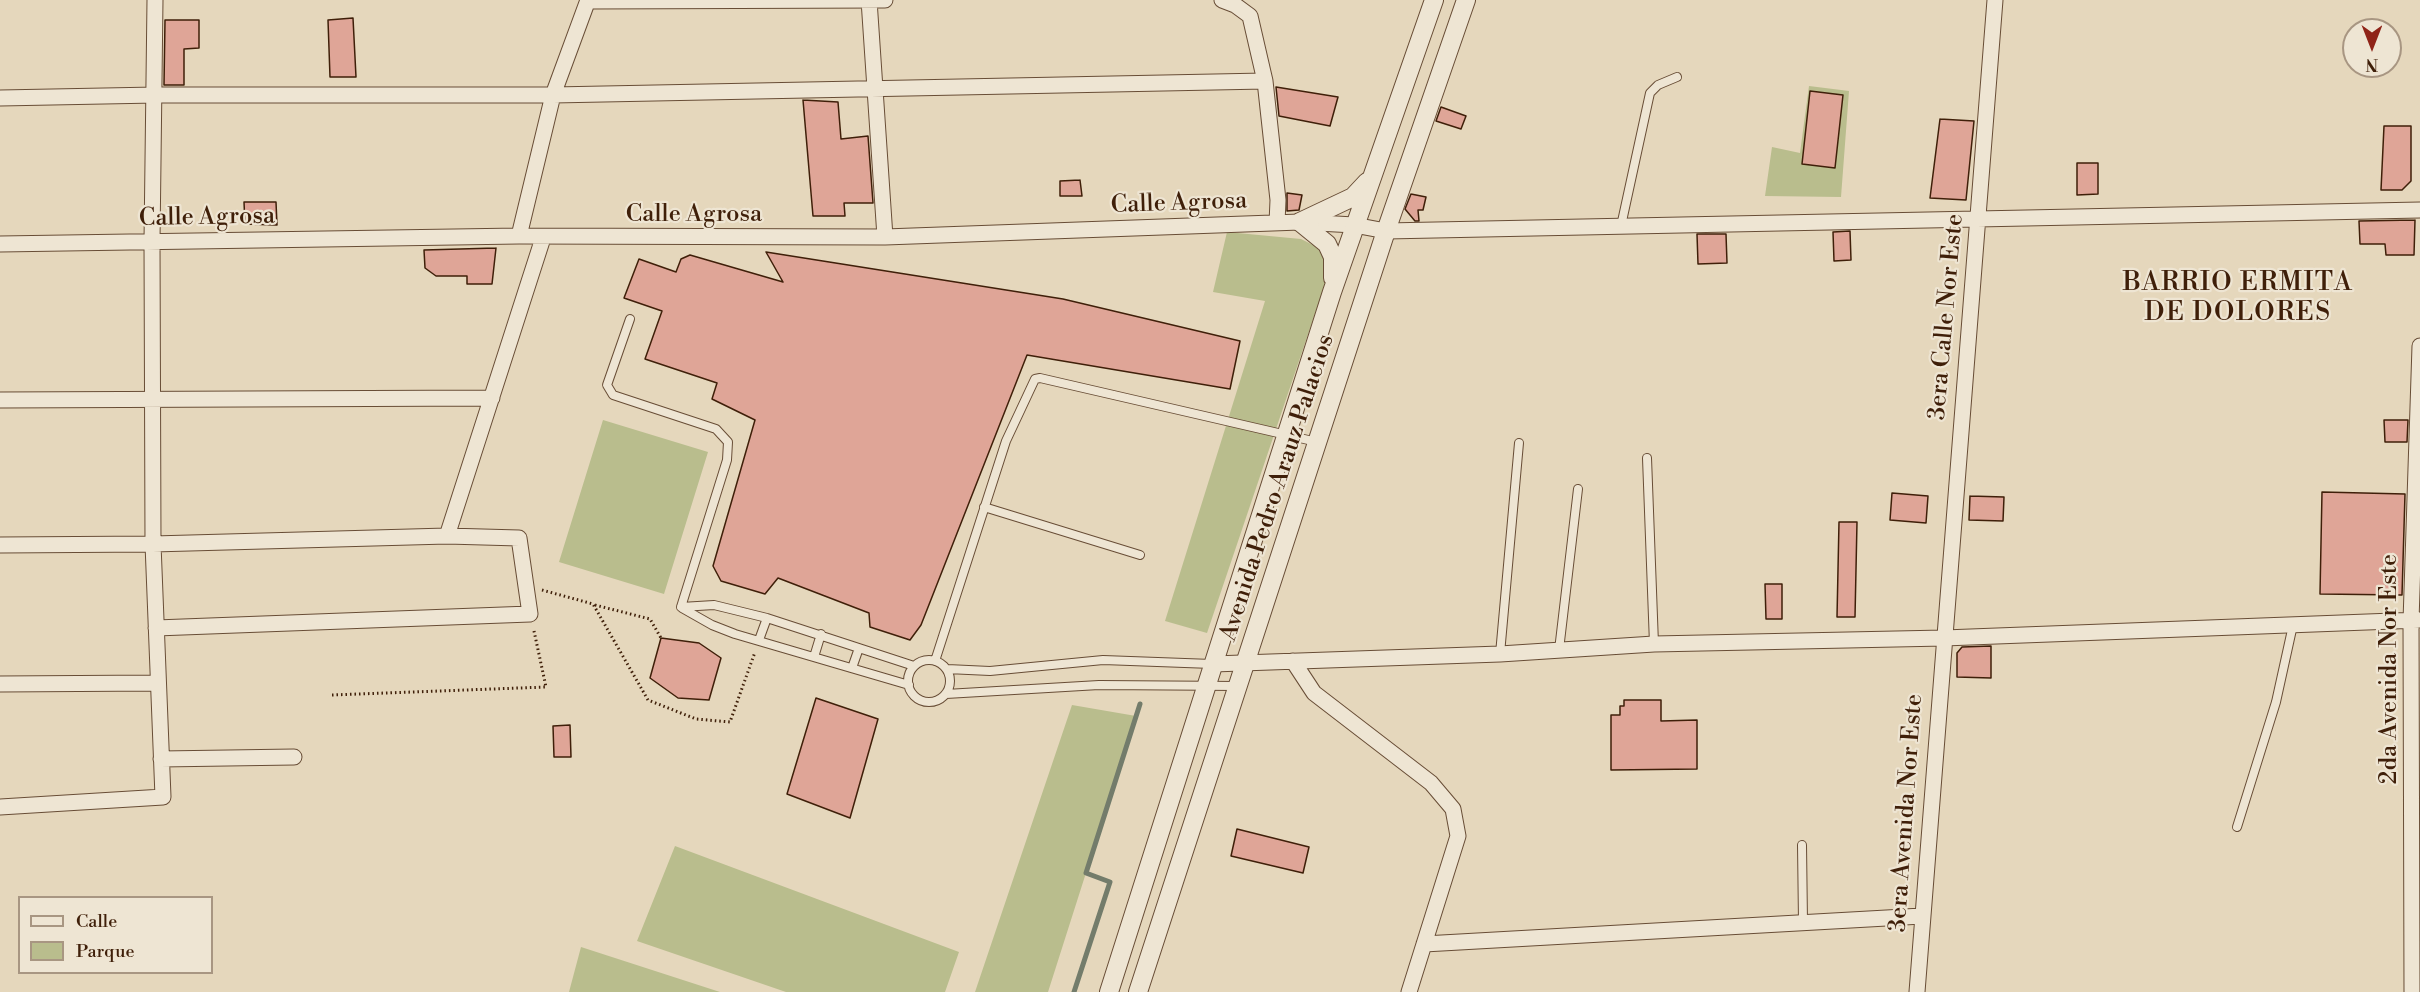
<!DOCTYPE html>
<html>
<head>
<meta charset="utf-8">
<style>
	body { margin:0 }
	#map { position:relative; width:2420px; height:992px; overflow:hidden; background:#e5d7bc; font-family:"Libre Bodoni",serif }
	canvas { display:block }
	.legend { position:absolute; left:18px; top:896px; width:195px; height:78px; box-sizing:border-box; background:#eee5d3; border:2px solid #a89682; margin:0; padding:8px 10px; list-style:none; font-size:18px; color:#3f1f09 }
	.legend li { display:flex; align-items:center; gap:12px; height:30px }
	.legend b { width:30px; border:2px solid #a89682 }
	.north { position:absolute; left:2342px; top:18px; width:60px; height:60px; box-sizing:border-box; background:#eee5d3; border:2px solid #a89682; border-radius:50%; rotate:180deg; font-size:16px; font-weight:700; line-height:24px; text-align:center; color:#3f1f09 }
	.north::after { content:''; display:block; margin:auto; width:21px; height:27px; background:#8f2418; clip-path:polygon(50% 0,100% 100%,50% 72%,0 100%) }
</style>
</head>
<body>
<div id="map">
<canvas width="2420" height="992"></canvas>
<ul class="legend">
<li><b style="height:8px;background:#eee5d3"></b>Calle</li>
<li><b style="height:16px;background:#b9bd8d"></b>Parque</li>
</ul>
<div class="north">N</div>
</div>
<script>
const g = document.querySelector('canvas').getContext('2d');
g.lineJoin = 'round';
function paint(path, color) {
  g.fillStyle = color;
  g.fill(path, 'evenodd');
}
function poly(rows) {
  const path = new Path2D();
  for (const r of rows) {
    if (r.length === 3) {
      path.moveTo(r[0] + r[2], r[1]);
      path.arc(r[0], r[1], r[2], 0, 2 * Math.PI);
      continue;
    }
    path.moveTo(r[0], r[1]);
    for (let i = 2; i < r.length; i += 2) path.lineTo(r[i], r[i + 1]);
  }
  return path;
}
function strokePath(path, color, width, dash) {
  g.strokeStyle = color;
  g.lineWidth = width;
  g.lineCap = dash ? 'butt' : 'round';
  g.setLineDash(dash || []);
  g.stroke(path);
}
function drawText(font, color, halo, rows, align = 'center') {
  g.font = font + ' "Libre Bodoni",serif';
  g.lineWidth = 4.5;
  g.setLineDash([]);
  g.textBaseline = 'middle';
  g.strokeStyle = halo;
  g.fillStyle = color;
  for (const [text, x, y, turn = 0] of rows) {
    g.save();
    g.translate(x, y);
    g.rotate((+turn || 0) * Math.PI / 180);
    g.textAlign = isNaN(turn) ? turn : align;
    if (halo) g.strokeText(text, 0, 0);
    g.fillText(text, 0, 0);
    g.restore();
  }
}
paint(poly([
	[1809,86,1849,91,1841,197,1765,196,1772,147,1800,153],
	[1227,232,1301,239,1317,247,1326,262,1325,284,1207,633,1165,621,1265,301,1213,292],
	[603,420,708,452,664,594,559,562],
	[1072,705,1136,716,1048,992,975,992],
	[675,846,959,952,945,992,786,992,637,941],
	[581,947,720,992,569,992]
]), '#b9bd8d');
strokePath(poly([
	[1074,992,1110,882,1086,873,1140,704]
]), '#737c6b', 5);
const building = poly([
	[353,18,356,77,330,77,328,20,353,18],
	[165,20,199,20,199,48,184,49,184,85,164,85,165,20],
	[1276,87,1338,97,1330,126,1279,116,1276,87],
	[1810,91,1843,95,1835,168,1802,164,1810,91],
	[803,100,838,102,841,139,868,136,873,203,844,203,845,216,813,216,803,100],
	[1441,107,1466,116,1461,129,1436,121,1441,107],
	[1940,119,1974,121,1966,200,1930,198,1940,119],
	[2384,126,2411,126,2411,181,2402,190,2381,190,2384,126],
	[2077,163,2098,163,2098,194,2077,195,2077,163],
	[1080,180,1082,196,1060,196,1060,181,1080,180],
	[1287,193,1302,195,1299,210,1287,211,1287,193],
	[1411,194,1426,197,1423,210,1418,210,1419,221,1415,221,1405,209,1411,194],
	[244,202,276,202,277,225,245,224,244,202],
	[2415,220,2414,255,2386,255,2385,244,2360,244,2359,221,2415,220],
	[1850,231,1851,260,1834,261,1833,232,1850,231],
	[1697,234,1726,234,1727,263,1698,264,1697,234],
	[496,248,492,284,467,284,467,276,436,276,425,268,424,250,496,248],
	[766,252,1063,299,1240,341,1230,389,1027,355,921,625,910,640,870,627,869,613,778,578,765,594,721,581,713,566,755,420,712,399,717,383,645,359,662,311,624,298,639,259,676,272,681,259,690,255,783,282,766,252],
	[2384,420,2408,420,2407,442,2385,442,2384,420],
	[2322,492,2405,494,2402,595,2320,594,2322,492],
	[1892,493,1928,496,1926,523,1890,520,1892,493],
	[1970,496,2004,497,2003,521,1969,520,1970,496],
	[1839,522,1857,522,1855,617,1837,617,1839,522],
	[1765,584,1782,584,1782,619,1766,619,1765,584],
	[661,638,699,643,721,658,709,700,678,698,650,678,661,638],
	[1991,646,1991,678,1957,677,1957,653,1962,647,1991,646],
	[816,698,878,719,850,818,787,794,816,698],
	[1624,700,1661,700,1661,721,1697,720,1697,769,1611,770,1611,715,1620,715,1620,706,1624,706,1624,700],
	[570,725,571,757,554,757,553,726,570,725],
	[1237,829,1309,847,1303,873,1231,856,1237,829]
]);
paint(building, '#dfa597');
strokePath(building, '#3f1f09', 1.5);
const service = poly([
	[1621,226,1650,93,1658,85,1677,77],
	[630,319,607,385,613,395,716,429,728,442,727,460,681,607],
	[1647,458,1654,644],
	[984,507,1140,555],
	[681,607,714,605,767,618,914,666],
	[682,608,712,625,735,634,909,685],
	[759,640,767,618],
	[1559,650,1578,489],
	[1500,654,1519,443],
	[814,657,821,634],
	[929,681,21],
	[935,661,1006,441,1035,379,1040,378,1317,442],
	[852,668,859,648],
	[947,669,990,671,1103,660,1212,664],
	[946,694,1099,685,1238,686],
	[2237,827,2276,702,2293,625],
	[1802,845,1803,922]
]);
const minor = poly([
	[869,0,885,237],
	[1222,0,1235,5,1250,16,1265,81],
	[588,1,885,0],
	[0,98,156,95,553,95,1265,81,1278,200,1277,223],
	[519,236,553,95,588,0],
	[0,244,519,236,885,237,1300,222,1354,225,1386,231,2420,210],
	[0,400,492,398],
	[447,536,543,238],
	[0,545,153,544,447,536,519,538,530,614,156,628],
	[1293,661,1314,693,1431,783,1453,809,1458,836,1409,992],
	[1213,664,1500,654,1654,644,1944,638,2420,620],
	[0,684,157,683],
	[161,759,294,757],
	[0,807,163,797,153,544,152,241,155,0],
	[1424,944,1922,916],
	[1917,992,1995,0],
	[2412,992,2411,621,2420,346]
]);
const tertiary = poly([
	[1300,222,1353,197,1367,182],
	[1300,222,1327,244,1333,257,1333,278],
	[1109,992,1332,292,1434,0],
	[1138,992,1386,231,1466,0]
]);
strokePath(service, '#684d36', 10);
strokePath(minor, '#684d36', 17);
strokePath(tertiary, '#684d36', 20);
strokePath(poly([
	[542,590,593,604,648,700,696,719,730,722,755,652],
	[595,605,650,619,661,638],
	[332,695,546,687,534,631]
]), '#3f1f09', 3, [1.5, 3]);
strokePath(service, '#eee5d3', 8);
strokePath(minor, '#eee5d3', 15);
strokePath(tertiary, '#eee5d3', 18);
drawText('24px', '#3f1f09', '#eee5d3', [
	["Calle Agrosa",1179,204,-2],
	["Calle Agrosa",694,215],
	["Calle Agrosa",207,218,-1],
	["3era Calle Nor Este",1947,317,-85],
	["Avenida Pedro Arauz Palacios",1278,488,-72],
	["2da Avenida Nor Este",2390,669,-90],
	["3era Avenida Nor Este",1907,813,-86]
]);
g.letterSpacing = '1.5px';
drawText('26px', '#3f1f09', '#eee5d3', [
	["BARRIO ERMITA",2238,284],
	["DE DOLORES",2238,314]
]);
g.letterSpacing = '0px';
</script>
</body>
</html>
